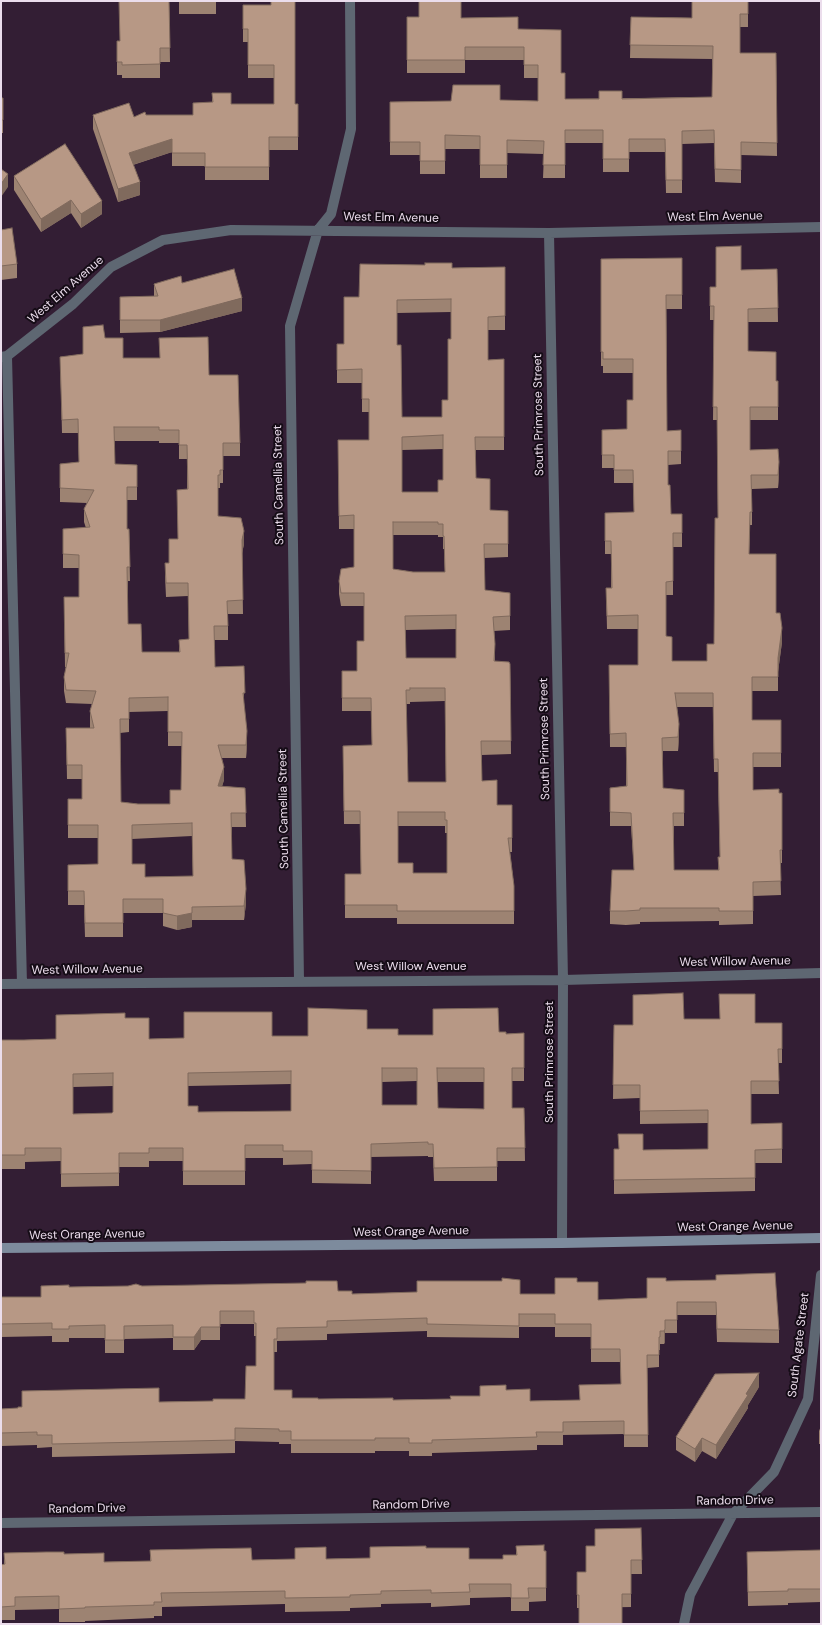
<!DOCTYPE html>
<html>
<head>
<meta charset="utf-8">
<style>
	body { margin:0 }
	#map { position:relative; width:822px; height:1625px; overflow:hidden; background:#331e34; font-family:"DM Sans",sans-serif }
	canvas { display:block }
	.frame { position:absolute; inset:0; border:2px solid #ebddec; pointer-events:none }
</style>
</head>
<body>
<div id="map">
<canvas width="822" height="1625"></canvas>
<div class="frame"></div>
</div>
<script>
const g = document.querySelector('canvas').getContext('2d');
g.lineJoin = 'round';
function poly(rows) {
  const path = new Path2D();
  for (const r of rows) {
    path.moveTo(r[0], r[1]);
    for (let i = 2; i < r.length; i += 2) path.lineTo(r[i], r[i + 1]);
  }
  return path;
}
function strokePath(path, color, width, dash) {
  g.strokeStyle = color;
  g.lineWidth = width;
  g.lineCap = dash ? 'butt' : 'round';
  g.setLineDash(dash || []);
  g.stroke(path);
}
function paint(path, color) {
  g.fillStyle = color;
  g.fill(path, 'evenodd');
}
function drawText(font, color, halo, rows, align = 'center') {
  g.font = font + ' "DM Sans",sans-serif';
  g.lineWidth = 4;
  g.setLineDash([]);
  g.textBaseline = 'middle';
  g.strokeStyle = halo;
  g.fillStyle = color;
  for (const [text, x, y, turn = 0] of rows) {
    g.save();
    g.translate(x, y);
    g.rotate((+turn || 0) * Math.PI / 180);
    g.textAlign = isNaN(turn) ? turn : align;
    if (halo) g.strokeText(text, 0, 0);
    g.fillText(text, 0, 0);
    g.restore();
  }
}
strokePath(poly([
	[549,233,563,980,562,1243],
	[7,356,22,984],
	[1,357,7,356,73,304,111,267,163,240,231,230,549,233,821,227],
	[299,981,290,326,318,230,331,214,351,129,350,1],
	[1,984,563,980,821,973],
	[1,1523,821,1512],
	[684,1624,690,1595,733,1514,774,1472,808,1399,821,1275]
]), '#5e6772', 10);
strokePath(poly([
	[1,1248,562,1243,821,1238]
]), '#7d8b9d', 10);
paint(poly([
	[169,1,170,62,160,62,160,78,122,78,122,75,117,75,117,41,120,41],
	[179,1,216,1,216,14,179,14],
	[419,1,461,1,461,18,518,29,561,73,565,99,712,97,712,59,630,58,631,17,692,18,748,1,748,27,740,27,740,53,776,53,777,156,741,155,741,183,715,182,714,143,682,144,682,193,666,193,665,152,629,152,629,172,603,172,603,143,565,143,565,178,543,178,544,154,507,153,507,178,480,178,480,149,445,149,445,174,420,174,420,155,390,155,390,102,451,101,500,100,538,101,538,78,524,78,524,60,465,60,465,73,407,73,407,17,419,17],
	[243,5,295,104,298,104,298,150,269,150,269,180,205,180,205,166,172,166,172,152,133,165,140,195,118,202,93,129,93,115,134,117,146,115,193,115,212,102,212,93,231,104,274,104,274,78,248,78,248,42,243,42],
	[1,98,3,98,3,133,1,133],
	[65,144,102,214,81,228,71,213,41,232,14,190,14,176],
	[1,230,17,264,17,278,1,280],
	[682,258,682,309,666,309,667,431,681,451,681,464,668,465,668,485,671,514,682,514,682,547,673,547,673,595,666,595,666,636,672,661,707,661,714,644,718,518,717,420,713,420,714,320,710,320,710,287,716,287,741,270,777,269,778,322,748,322,748,351,776,381,778,381,778,420,750,420,750,450,779,475,778,488,752,489,752,525,750,525,749,554,776,613,782,642,778,672,778,691,752,691,752,720,781,720,781,767,753,767,753,790,779,793,782,817,782,863,780,863,781,895,753,896,753,924,719,925,719,921,640,922,640,924,626,925,610,924,610,911,634,870,631,826,610,826,610,788,626,786,626,747,610,747,609,665,638,665,638,629,607,629,606,588,611,588,611,554,605,554,605,526,634,512,633,483,614,483,614,468,602,468,602,430,627,429,633,400,633,373,603,373,603,366,601,366,601,259],
	[677,707,713,707,714,772,718,772,720,857,718,870,674,870,674,826,684,826,684,790,663,788,663,751,678,751,679,738],
	[505,267,505,330,488,330,488,360,504,359,504,450,476,450,476,478,490,510,508,511,508,557,484,558,485,590,510,593,510,630,494,631,495,662,510,664,511,754,482,755,482,781,497,805,512,805,512,852,510,852,514,886,514,924,397,924,397,918,345,918,345,874,361,874,360,824,344,824,343,746,372,745,371,711,342,711,342,671,357,671,364,641,364,606,341,606,339,594,339,581,354,567,354,529,339,529,338,440,369,440,369,412,362,412,362,383,337,383,337,344,344,344,359,297,452,268],
	[451,312,451,339,448,400,442,417,402,417,397,345,397,313],
	[443,449,443,480,438,492,402,492,402,450],
	[393,535,438,535,438,537,443,537,443,549,444,549,445,572,413,572,393,569],
	[456,629,456,658,406,658,405,630],
	[445,701,446,782,408,782,406,704,410,704,410,702],
	[398,826,445,826,445,833,447,833,447,873,413,873,398,863],
	[182,283,242,311,160,332,120,333,120,297,154,296,154,284],
	[105,338,123,358,209,375,240,443,240,456,223,456,223,483,220,483,220,488,218,488,218,516,244,544,242,553,243,614,228,614,228,640,214,640,215,667,244,666,244,707,247,745,246,758,222,758,224,780,222,786,245,788,246,827,232,827,232,859,246,903,244,920,192,920,192,927,177,930,163,926,163,913,123,913,123,937,85,937,84,905,68,905,68,865,98,864,98,838,68,838,68,799,82,799,82,779,67,779,66,728,90,728,90,711,92,704,66,703,64,691,64,677,66,667,65,667,64,597,79,597,79,568,63,568,63,529,86,528,84,522,84,509,87,503,60,502,60,464,79,462,78,433,62,433,60,357,83,354],
	[114,441,159,441,159,443,179,443,179,459,187,459,187,489,178,539,169,563,165,576,166,597,188,596,189,639,179,640,179,652,142,652,128,624,128,581,130,581,129,529,127,529,127,500,137,500,137,465,115,464],
	[168,711,168,746,182,746,181,790,170,804,138,804,121,802,120,733,129,732,129,712],
	[192,836,193,876,145,877,132,864,132,839],
	[125,1018,149,1039,272,1036,308,1036,367,1029,398,1035,433,1035,499,1032,506,1034,524,1033,524,1081,512,1081,512,1108,524,1108,525,1161,497,1161,497,1181,434,1181,433,1157,428,1157,428,1156,371,1157,371,1184,312,1183,312,1164,283,1165,283,1158,245,1158,245,1185,183,1185,183,1161,149,1161,149,1167,119,1167,119,1186,61,1187,61,1161,25,1162,25,1169,1,1169,1,1040,24,1040,56,1039],
	[417,1081,417,1105,382,1105,382,1082],
	[437,1082,484,1082,484,1109,438,1108],
	[291,1084,291,1111,198,1112,188,1106,188,1086],
	[113,1086,113,1112,112,1113,73,1114,73,1087],
	[684,1019,755,1023,782,1023,782,1063,778,1063,779,1094,751,1094,751,1124,782,1123,782,1163,755,1163,755,1191,614,1194,614,1149,643,1150,708,1149,708,1123,640,1124,640,1098,613,1099,614,1025,633,1025],
	[716,1280,779,1330,779,1343,717,1342,716,1315,677,1315,677,1333,665,1333,665,1342,664,1344,660,1344,660,1350,659,1350,659,1367,647,1368,648,1447,624,1447,624,1434,563,1435,563,1445,537,1445,537,1450,432,1453,432,1456,409,1456,409,1451,375,1451,375,1453,291,1453,291,1444,279,1444,279,1442,235,1441,235,1453,52,1457,52,1447,37,1448,37,1445,1,1446,1,1457,1,1409,159,1402,213,1401,245,1399,256,1366,256,1336,254,1336,254,1324,220,1324,220,1340,201,1340,194,1350,173,1350,173,1338,124,1339,124,1353,105,1353,105,1338,69,1338,69,1342,52,1342,52,1336,1,1337,1,1297,41,1297,69,1287,142,1286,338,1291,352,1294,417,1292,417,1281,520,1294,555,1294,577,1282,598,1300,647,1298,666,1281],
	[519,1327,555,1327,555,1337,591,1337,591,1362,620,1362,621,1384,579,1400,530,1401,506,1390,480,1396,450,1399,393,1400,318,1399,292,1398,274,1390,274,1352,277,1352,277,1341,327,1340,327,1334,427,1331,427,1337,519,1338],
	[759,1387,748,1405,748,1408,716,1459,702,1451,695,1462,676,1450,676,1437],
	[821,1426,821,1444,819,1444,819,1431],
	[641,1528,642,1574,631,1574,631,1607,577,1608,577,1572,586,1572,595,1546],
	[821,1541,821,1602,788,1603,788,1605,748,1606,747,1552,821,1550],
	[516,1546,546,1551,546,1601,529,1602,529,1611,511,1611,511,1597,470,1598,470,1605,431,1607,431,1603,381,1604,381,1607,350,1608,350,1611,285,1612,285,1604,162,1607,162,1616,154,1616,154,1618,85,1621,85,1622,59,1622,59,1609,15,1610,15,1620,1,1620,1,1565,4,1564,4,1553,64,1554,104,1562,150,1561,150,1550,252,1560,295,1559,295,1548,326,1559,370,1558,370,1547,426,1548,469,1559,503,1559,516,1555]
]), '#9d8372');
paint(poly([
	[172,139,172,152,129,166,129,153],
	[8,174,8,187,1,197,1,184],
	[140,182,140,195,118,202,118,189],
	[71,200,71,213,41,232,41,219],
	[102,201,102,214,81,228,81,214],
	[242,298,242,311,160,332,160,320],
	[779,462,779,475,778,488,778,475],
	[244,531,244,544,242,554,242,540],
	[782,628,782,642,778,672,778,658],
	[679,724,679,738,678,751,678,737],
	[247,731,247,745,246,758,246,745],
	[224,767,224,780,218,800,218,786],
	[246,889,246,903,244,920,244,906],
	[192,913,192,927,177,930,177,916],
	[201,1327,201,1340,194,1350,194,1337],
	[665,1329,665,1342,664,1344,664,1331],
	[759,1373,759,1387,748,1405,748,1408,716,1459,716,1445,746,1394],
	[702,1438,702,1451,695,1462,695,1449]
]), '#806a5d');
const building = poly([
	[119,1,169,1,170,48,160,48,160,64,122,65,122,62,117,62,117,41,120,41,119,1],
	[271,1,295,1,295,104,298,104,298,137,269,137,269,167,205,167,205,153,172,153,172,139,129,153,140,182,118,189,93,115,129,103,134,117,145,112,146,115,193,115,193,103,213,102,212,93,231,93,231,104,274,104,274,65,248,65,248,29,243,29,243,5,271,5,271,1],
	[419,1,461,1,461,18,518,17,518,29,561,30,561,73,565,73,565,99,599,99,599,91,622,91,622,99,712,97,713,46,630,45,631,17,692,18,692,1,748,1,748,14,740,14,740,53,776,53,777,143,741,142,741,170,715,169,714,130,682,131,682,180,666,180,665,139,629,139,629,159,603,159,603,130,565,130,565,165,543,165,544,141,507,140,507,165,480,165,480,136,445,135,445,161,420,161,420,142,390,142,390,102,451,101,453,85,500,85,500,100,538,101,538,65,524,65,524,47,465,47,465,60,407,60,407,17,419,17,419,1],
	[1,98,3,98,3,120,1,120,1,98],
	[65,144,102,201,81,214,71,200,41,219,14,176,65,144],
	[1,169,8,174,1,184,1,169],
	[12,228,17,264,1,266,1,230,12,228],
	[741,246,741,270,777,269,778,308,748,309,748,351,776,352,776,381,778,381,778,407,750,407,750,450,778,449,779,462,778,475,751,475,752,512,750,512,749,554,776,554,776,613,780,613,782,628,778,658,778,677,752,677,752,720,781,720,781,753,753,753,753,790,779,789,779,793,782,793,782,850,780,850,781,881,753,882,753,911,719,911,719,908,640,908,640,910,626,911,610,911,612,870,634,870,631,813,610,812,610,788,627,786,626,733,610,734,609,665,638,665,638,615,607,616,606,588,612,588,611,541,605,541,605,513,634,512,633,470,614,470,614,455,602,455,602,430,627,429,627,400,633,400,633,359,603,359,603,352,601,352,601,259,682,258,682,295,666,295,667,431,681,430,681,451,668,451,668,485,670,485,671,514,682,514,682,533,673,533,673,581,666,582,666,636,672,637,672,661,707,661,707,644,714,644,715,518,718,518,717,407,713,407,714,306,710,306,710,287,716,287,716,247,741,246],
	[675,693,713,693,714,759,718,759,720,857,718,857,719,870,674,870,673,813,684,813,684,790,663,788,662,738,678,737,679,724,675,693],
	[425,263,452,263,452,268,505,267,505,316,488,317,488,360,504,359,504,437,475,437,476,478,490,479,490,510,508,511,508,544,484,544,485,590,510,593,510,616,493,617,495,644,494,661,509,662,510,664,511,741,481,741,482,781,497,780,497,805,512,805,512,838,508,838,514,886,514,911,397,911,397,905,345,905,345,874,361,874,360,811,344,811,343,746,372,745,371,698,342,698,342,671,357,671,357,641,364,641,364,593,341,593,339,581,341,569,354,567,354,515,339,516,338,440,369,440,369,399,362,399,362,369,337,370,337,344,344,344,344,297,359,297,360,264,425,265,425,263],
	[451,299,451,339,448,339,448,400,442,400,442,417,402,417,401,345,397,345,397,300,451,299],
	[443,435,443,480,438,480,438,492,402,492,402,437,443,435],
	[393,522,438,522,438,524,443,524,443,536,444,536,445,572,413,572,393,569,393,522],
	[456,615,456,658,406,658,405,616,456,615],
	[410,688,445,688,446,782,408,782,406,690,410,690,410,688],
	[398,812,445,812,445,820,447,820,447,873,413,873,413,863,398,863,398,812],
	[234,269,242,298,160,320,120,320,120,297,158,296,154,284,181,276,182,283,234,269],
	[103,325,105,338,123,338,123,358,160,358,159,338,208,337,209,375,238,375,240,443,223,443,223,470,220,470,220,475,218,475,218,516,241,518,244,531,242,540,243,600,227,601,228,626,214,626,215,667,244,666,245,693,243,693,247,731,246,745,218,745,224,767,218,786,245,788,246,813,231,813,232,859,244,860,246,889,244,906,192,907,192,913,177,916,163,913,163,899,123,899,123,923,85,923,84,891,68,891,68,865,98,864,98,825,68,825,68,799,82,799,82,765,67,765,66,728,94,728,90,711,96,691,66,690,64,677,69,653,65,653,64,597,79,597,79,555,63,554,63,529,90,527,84,509,94,490,60,488,60,464,79,462,78,419,62,420,60,357,83,354,83,327,103,325],
	[114,427,159,427,159,430,179,430,179,445,187,445,188,489,177,490,178,539,169,539,169,563,165,563,166,583,188,583,189,639,179,640,180,652,142,652,141,624,128,624,127,567,130,567,129,529,127,529,127,487,137,487,137,465,115,464,114,427],
	[168,697,168,732,182,732,181,790,170,790,170,804,138,804,121,802,120,719,129,719,129,698,168,697],
	[192,823,193,876,145,877,145,864,132,864,132,825,192,823],
	[683,993,684,1019,720,1019,719,994,755,994,755,1023,782,1023,782,1049,778,1049,779,1081,751,1081,751,1124,782,1123,782,1149,755,1150,755,1178,614,1180,614,1149,619,1149,618,1134,643,1134,643,1150,708,1149,708,1110,640,1111,640,1085,613,1085,614,1025,633,1025,633,995,683,993],
	[308,1008,367,1010,367,1029,398,1029,398,1035,433,1035,433,1009,498,1008,499,1032,506,1032,506,1034,524,1033,524,1068,512,1068,512,1108,524,1108,525,1148,497,1148,497,1167,434,1168,433,1144,428,1144,428,1142,371,1144,371,1171,312,1170,312,1151,283,1151,283,1145,245,1145,245,1171,183,1171,183,1148,149,1148,149,1153,119,1153,119,1173,61,1174,61,1148,25,1148,25,1155,1,1155,1,1040,24,1040,56,1039,56,1015,125,1013,125,1018,149,1018,149,1039,184,1038,184,1012,272,1012,272,1036,308,1036,308,1008],
	[382,1068,417,1068,417,1105,382,1105,382,1068],
	[437,1068,484,1068,484,1109,438,1108,437,1068],
	[291,1071,291,1111,198,1112,198,1106,188,1106,188,1073,291,1071],
	[113,1073,113,1112,112,1113,73,1114,73,1074,113,1073],
	[775,1273,779,1330,717,1329,716,1302,677,1302,677,1320,665,1320,665,1329,664,1331,660,1331,660,1337,659,1337,659,1355,647,1355,648,1435,624,1435,624,1421,563,1422,563,1432,536,1432,537,1437,432,1440,432,1443,409,1443,409,1438,375,1438,375,1440,291,1440,291,1431,279,1431,279,1429,235,1428,235,1440,52,1444,52,1435,37,1435,37,1432,1,1433,1,1409,18,1408,18,1407,22,1407,22,1391,159,1388,159,1402,213,1401,213,1399,245,1399,246,1366,256,1366,256,1323,254,1323,254,1311,220,1311,220,1327,201,1327,194,1337,173,1337,173,1325,124,1326,124,1340,105,1340,105,1325,69,1326,69,1329,52,1329,52,1323,1,1324,1,1297,41,1297,41,1286,69,1285,69,1287,128,1286,136,1284,142,1286,306,1283,306,1281,337,1281,338,1291,352,1291,352,1294,417,1292,417,1281,502,1281,502,1278,520,1280,520,1294,555,1294,555,1278,577,1278,577,1282,598,1282,598,1300,647,1298,647,1278,666,1278,666,1281,716,1280,716,1275,775,1273],
	[519,1314,555,1314,555,1324,591,1324,591,1349,620,1349,621,1384,579,1385,580,1400,530,1401,530,1389,506,1390,506,1385,480,1386,480,1396,450,1396,451,1399,393,1400,393,1398,318,1399,318,1398,292,1398,292,1390,274,1390,274,1339,277,1339,277,1328,327,1327,327,1321,427,1318,427,1324,519,1326,519,1314],
	[759,1373,746,1394,748,1395,716,1445,702,1438,695,1449,676,1437,715,1374,759,1373],
	[641,1528,642,1560,631,1560,631,1594,622,1594,622,1624,579,1624,579,1595,577,1595,577,1572,586,1572,586,1546,595,1546,595,1529,641,1528],
	[544,1545,544,1551,546,1551,546,1588,528,1588,529,1598,511,1598,511,1584,469,1584,470,1592,431,1593,431,1590,381,1591,381,1594,350,1595,350,1597,285,1598,285,1591,161,1593,162,1602,154,1602,154,1605,85,1607,85,1608,59,1609,59,1596,15,1597,15,1606,1,1607,1,1565,5,1564,4,1553,46,1552,64,1552,64,1554,104,1553,104,1562,151,1561,150,1550,251,1548,252,1560,295,1559,295,1548,326,1547,326,1559,370,1558,370,1547,426,1546,426,1548,469,1548,469,1559,503,1559,503,1555,517,1555,516,1546,544,1545],
	[821,1550,821,1589,788,1589,788,1591,748,1592,747,1552,821,1550]
]);
paint(building, '#b79885');
strokePath(building, '#806a5d', 1);
drawText('12px', '#ebddec', '#150c16', [
	["West Elm Avenue",715,217,-1],
	["West Elm Avenue",391,218,1],
	["West Elm Avenue",66,290,-41],
	["South Primrose Street",539,415,-91],
	["South Camellia Street",279,485,-91],
	["South Primrose Street",545,739,-91],
	["South Camellia Street",284,809,-91],
	["West Willow Avenue",735,962,-1],
	["West Willow Avenue",411,967],
	["West Willow Avenue",87,970,-1],
	["South Primrose Street",550,1062,-90],
	["West Orange Avenue",735,1227,-1],
	["West Orange Avenue",411,1232,-1],
	["West Orange Avenue",87,1235,-1],
	["South Agate Street",799,1345,-83],
	["Random Drive",735,1501,-1],
	["Random Drive",411,1505,-1],
	["Random Drive",87,1509,-1]
]);
</script>
</body>
</html>
